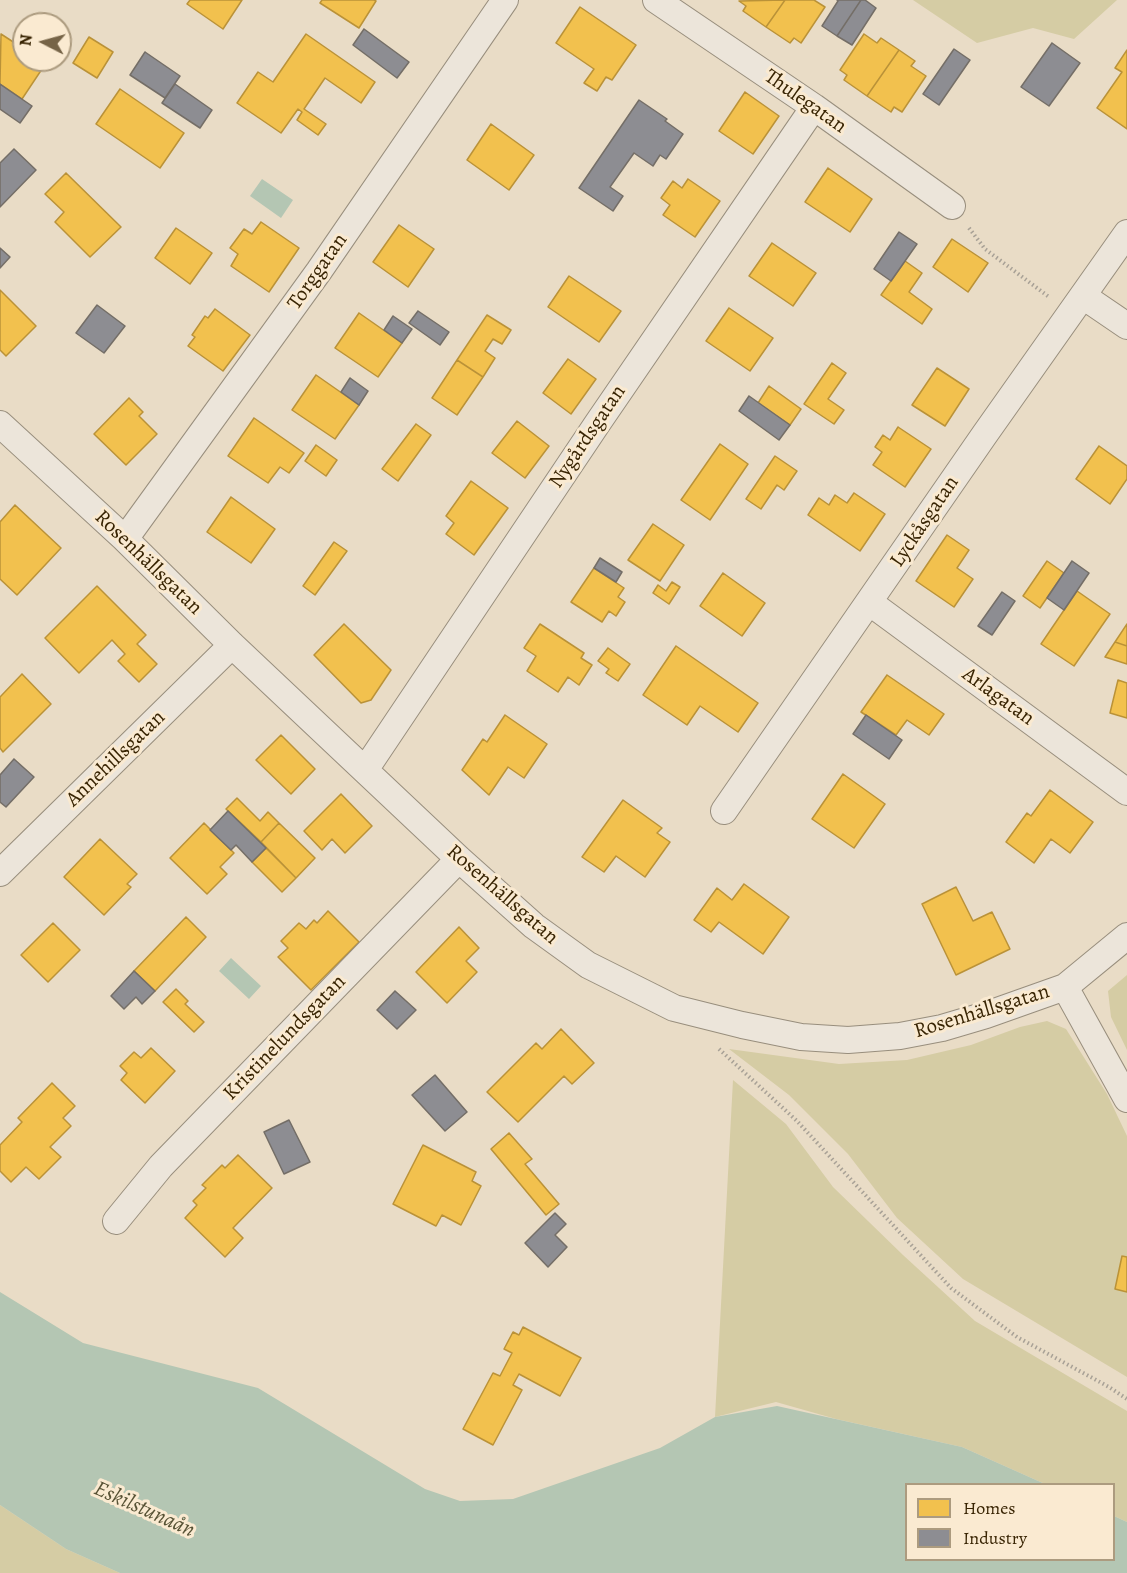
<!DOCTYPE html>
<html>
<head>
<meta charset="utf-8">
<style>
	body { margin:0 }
	#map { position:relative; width:1127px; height:1573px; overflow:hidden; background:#e9dcc6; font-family:Alegreya,serif }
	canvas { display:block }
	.legend { position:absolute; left:905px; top:1483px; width:210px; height:78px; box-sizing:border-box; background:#faead1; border:2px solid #ac9b7f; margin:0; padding:8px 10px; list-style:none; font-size:18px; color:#382403 }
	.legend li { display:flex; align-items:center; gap:12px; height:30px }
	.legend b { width:30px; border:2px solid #ac9b7f }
	.north { position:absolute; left:12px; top:12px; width:60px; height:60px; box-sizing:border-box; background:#faead1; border:2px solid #ac9b7f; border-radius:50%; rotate:276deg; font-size:16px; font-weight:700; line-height:24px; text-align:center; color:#382403 }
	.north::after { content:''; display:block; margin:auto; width:21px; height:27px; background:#766447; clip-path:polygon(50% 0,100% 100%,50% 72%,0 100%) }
</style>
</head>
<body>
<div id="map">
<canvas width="1127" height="1573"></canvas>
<ul class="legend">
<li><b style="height:16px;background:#f2c14e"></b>Homes</li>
<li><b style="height:16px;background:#8d8d92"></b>Industry</li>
</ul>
<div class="north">N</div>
</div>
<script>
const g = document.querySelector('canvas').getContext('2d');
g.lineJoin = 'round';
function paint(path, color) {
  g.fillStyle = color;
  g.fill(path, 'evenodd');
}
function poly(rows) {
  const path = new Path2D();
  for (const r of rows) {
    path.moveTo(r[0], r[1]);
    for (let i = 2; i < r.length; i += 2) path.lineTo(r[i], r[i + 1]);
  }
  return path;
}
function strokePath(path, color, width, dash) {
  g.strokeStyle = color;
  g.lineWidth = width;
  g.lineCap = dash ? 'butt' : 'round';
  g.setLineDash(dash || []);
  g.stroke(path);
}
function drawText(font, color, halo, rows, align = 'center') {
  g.font = font + ' Alegreya,serif';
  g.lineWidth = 6;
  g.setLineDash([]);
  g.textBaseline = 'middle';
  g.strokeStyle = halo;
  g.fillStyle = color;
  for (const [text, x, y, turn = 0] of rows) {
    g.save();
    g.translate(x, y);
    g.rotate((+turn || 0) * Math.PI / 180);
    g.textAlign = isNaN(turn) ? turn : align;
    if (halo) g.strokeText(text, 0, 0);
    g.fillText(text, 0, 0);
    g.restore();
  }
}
paint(poly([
	[913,0,1117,0,1074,39,1033,28,977,43],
	[1127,975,1127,1050,1111,1017,1108,991],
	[1047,1021,1066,1029,1107,1094,1127,1136,1127,1377,963,1279,897,1218,848,1154,789,1095,729,1049,839,1064,907,1060,971,1045,1020,1027],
	[733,1080,786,1124,833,1187,903,1255,975,1321,1127,1411,1127,1522,1114,1516,1114,1484,1045,1484,962,1447,836,1419,776,1402,715,1417],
	[0,1505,66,1549,120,1573,0,1573]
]), '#d5cca4');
paint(poly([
	[262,179,293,200,281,218,250,196],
	[231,958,261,986,249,999,219,971],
	[0,1292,83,1343,258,1388,425,1489,460,1501,513,1499,660,1448,715,1417,777,1406,962,1447,1045,1484,906,1484,906,1560,1114,1560,1114,1516,1127,1522,1127,1573,120,1573,66,1549,0,1505]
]), '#b4c6b3');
const homes = poly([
	[190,0,242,0,223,29,187,4,190,0],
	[322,0,374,0,376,1,359,28,320,3,322,0],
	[785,0,814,0,825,7,801,43,794,38,790,43,766,27,785,0],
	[785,0,766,27,743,11,746,6,739,1,785,0],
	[580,7,636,45,612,80,606,77,597,91,584,83,594,69,556,43,580,7],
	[1,34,24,49,24,60,41,60,46,63,22,99,0,84,1,34],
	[306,34,375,82,361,103,325,78,304,109,326,124,318,135,297,120,302,112,298,109,281,133,237,103,258,72,273,82,306,34],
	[864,34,877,43,881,38,899,50,867,96,844,80,847,75,840,70,864,34],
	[89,37,113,52,97,78,73,63,89,37],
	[899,50,915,61,911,66,926,76,902,112,894,107,891,112,867,96,899,50],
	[1127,50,1127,129,1097,108,1122,72,1115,68,1127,50],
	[120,89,184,133,160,168,96,124,120,89],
	[745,92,779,116,753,154,719,131,745,92],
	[491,124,534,155,509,190,467,160,491,124],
	[828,168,872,199,850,232,805,202,828,168],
	[66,173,121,227,90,257,55,222,64,212,45,194,66,173],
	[688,179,720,201,695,237,663,215,670,205,661,198,673,181,682,188,688,179],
	[261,222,299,248,269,292,231,266,238,254,230,248,244,229,252,234,261,222],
	[399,225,434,249,408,287,373,262,399,225],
	[176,228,212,253,190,284,155,258,176,228],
	[952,239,988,263,968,292,933,267,952,239],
	[772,243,816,273,793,306,749,276,772,243],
	[905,261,922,273,909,292,932,309,922,324,881,295,905,261],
	[569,276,621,311,599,342,548,307,569,276],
	[0,290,36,326,6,356,0,350,0,290],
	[729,308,773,338,750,371,706,341,729,308],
	[215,309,250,335,223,371,188,346,195,337,192,335,205,316,208,318,215,309],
	[359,313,402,343,378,377,335,348,359,313],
	[487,315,511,330,502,344,493,339,485,351,495,358,483,377,457,360,487,315],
	[568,359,596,379,571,414,543,393,568,359],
	[457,360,483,377,457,415,432,398,457,360],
	[832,363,846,373,828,399,844,410,834,424,804,404,832,363],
	[937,368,969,389,945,426,912,405,937,368],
	[316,375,359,405,335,439,292,410,316,375],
	[769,386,801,409,790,425,758,403,769,386],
	[129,398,143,412,139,416,157,434,126,465,94,434,129,398],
	[254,418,304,453,289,473,280,467,268,483,228,456,254,418],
	[517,421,549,446,525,478,492,453,517,421],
	[416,424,431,435,398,481,382,469,416,424],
	[898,427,931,449,905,487,873,465,882,452,875,447,883,435,890,440,898,427],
	[720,444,748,464,710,520,681,500,720,444],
	[316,445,337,460,326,476,305,461,316,445],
	[1099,446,1127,466,1127,479,1110,504,1076,479,1099,446],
	[775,456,797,471,784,490,777,485,761,509,746,499,775,456],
	[471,481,508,508,474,555,446,534,454,523,446,516,471,481],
	[854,493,885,514,860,551,808,515,819,498,829,505,835,495,847,503,854,493],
	[231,497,275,529,251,563,207,532,231,497],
	[15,505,61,548,17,595,0,579,0,522,15,505],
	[653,524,684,545,660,581,628,560,653,524],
	[947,535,969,550,957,568,973,579,954,607,916,581,947,535],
	[334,542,347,551,315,595,303,586,334,542],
	[1047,561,1064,573,1040,608,1023,596,1047,561],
	[594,568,624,588,618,597,625,602,616,616,609,611,602,622,571,602,594,568],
	[723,573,765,603,742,636,700,606,723,573],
	[672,582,680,587,669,604,653,593,658,585,666,591,672,582],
	[97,586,146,635,137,644,157,664,139,682,118,661,125,654,112,640,79,673,45,638,97,586],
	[1077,591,1110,614,1074,666,1041,644,1077,591],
	[344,624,391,670,371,700,361,703,314,655,344,624],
	[540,624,584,653,581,658,592,665,579,685,568,677,558,692,527,671,536,656,524,648,540,624],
	[1127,624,1127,646,1115,642,1127,624],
	[1115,642,1127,646,1127,664,1105,657,1115,642],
	[676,646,758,703,738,732,700,706,687,725,643,695,676,646],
	[608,648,630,664,618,681,606,673,609,669,598,661,608,648],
	[22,674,51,704,3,752,0,748,0,697,22,674],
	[887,675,944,714,929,735,907,720,896,735,861,712,887,675],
	[1118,680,1127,683,1127,718,1110,713,1118,680],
	[505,715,547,744,524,778,508,767,489,795,462,770,483,739,487,742,505,715],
	[281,735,315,769,291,794,256,760,281,735],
	[843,774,885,804,854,848,812,819,843,774],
	[1050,790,1093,822,1070,853,1051,839,1034,863,1006,842,1027,813,1031,816,1050,790],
	[341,794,372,826,345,853,332,839,322,850,304,831,341,794],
	[237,798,260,821,268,812,279,823,261,842,226,809,237,798],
	[623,800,662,828,657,833,670,842,645,877,616,856,604,872,582,857,623,800],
	[204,823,234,853,220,867,227,874,207,894,170,858,204,823],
	[279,823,315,858,296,878,261,842,279,823],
	[100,839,137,874,127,884,131,887,104,915,64,877,100,839],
	[266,848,296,878,282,892,252,862,266,848],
	[744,884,789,917,763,954,719,922,711,932,694,920,717,888,732,900,744,884],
	[956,887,973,921,992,912,1010,949,956,975,922,904,956,887],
	[328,911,359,942,311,990,278,957,288,948,281,941,299,923,306,929,314,920,317,923,328,911],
	[186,917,206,937,155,991,134,971,186,917],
	[53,923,80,950,48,982,21,955,53,923],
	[459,927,479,948,466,961,477,972,447,1003,416,972,459,927],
	[176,989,188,1001,185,1004,204,1022,194,1032,163,1002,176,989],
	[561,1029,594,1063,572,1084,564,1076,518,1122,487,1092,536,1043,542,1049,561,1029],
	[151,1048,175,1071,145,1103,121,1080,127,1073,120,1066,134,1052,141,1058,151,1048],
	[52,1083,75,1106,63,1118,71,1126,50,1147,61,1157,39,1179,26,1167,11,1182,0,1171,0,1145,22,1122,18,1118,52,1083],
	[509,1133,532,1159,525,1164,559,1204,546,1215,491,1149,509,1133],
	[423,1145,476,1172,472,1181,481,1186,461,1225,442,1215,436,1226,393,1204,423,1145],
	[238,1155,272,1188,233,1228,243,1238,225,1257,185,1218,197,1205,193,1201,206,1188,202,1185,222,1165,225,1168,238,1155],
	[1122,1256,1127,1257,1127,1292,1115,1289,1122,1256],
	[523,1327,581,1358,560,1396,519,1374,513,1385,522,1390,493,1445,463,1429,493,1373,500,1376,512,1353,504,1349,513,1332,519,1335,523,1327]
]);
paint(homes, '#f2c14e');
strokePath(homes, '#ba9238', 1.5);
const industry = poly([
	[837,0,861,0,837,36,822,26,838,1,837,0],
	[861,0,865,0,876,8,852,45,837,36,861,0],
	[364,29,409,62,397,78,353,45,364,29],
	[1052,43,1080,63,1049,106,1021,87,1052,43],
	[954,49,970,60,939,105,923,94,954,49],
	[145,52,180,76,165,98,130,75,145,52],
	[0,84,32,106,20,123,0,109,0,84],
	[175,84,212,110,200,128,162,103,175,84],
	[639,100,667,119,665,121,683,134,666,159,660,155,653,166,634,153,610,187,623,196,613,211,579,188,639,100],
	[14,149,36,170,0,207,0,163,14,149],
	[899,232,917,244,891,281,874,269,899,232],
	[0,248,10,257,0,268,0,248],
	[97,305,125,326,104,353,76,333,97,305],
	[418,311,449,332,440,345,409,323,418,311],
	[393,316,412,329,402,343,384,330,393,316],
	[350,378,368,391,359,405,341,392,350,378],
	[749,396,790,425,779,440,739,411,749,396],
	[600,558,622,572,616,582,594,568,600,558],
	[1072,561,1089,573,1064,610,1047,598,1072,561],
	[1002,592,1015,601,992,635,978,626,1002,592],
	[866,715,902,740,889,759,853,734,866,715],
	[14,759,34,777,6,807,0,802,0,775,14,759],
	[228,811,266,848,252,862,236,845,231,850,210,830,228,811],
	[134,971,155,991,142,1004,136,997,124,1009,111,996,134,971],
	[395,991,416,1010,397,1029,377,1010,395,991],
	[435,1075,467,1112,445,1131,412,1095,435,1075],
	[289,1120,310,1162,284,1174,264,1132,289,1120],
	[555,1213,566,1224,555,1235,567,1247,548,1267,525,1243,555,1213]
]);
paint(industry, '#8d8d92');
strokePath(industry, '#746e67', 1.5);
const street = poly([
	[656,0,814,107,952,206],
	[1083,296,1127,326],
	[0,424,125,539,232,645,459,859,534,926,588,965,674,1008,742,1025,801,1037,848,1040,900,1036,942,1028,986,1015,1065,987,1127,936],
	[125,539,319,271,505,0],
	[869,602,1127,792],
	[365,770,597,424,814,107],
	[724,811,985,434,1127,233],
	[0,873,232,645],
	[1065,987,1127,1099],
	[116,1221,161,1166,459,859]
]);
strokePath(street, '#988e7d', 28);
strokePath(poly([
	[969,228,985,249,1049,297],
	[719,1049,797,1121,951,1288,1017,1337,1109,1387,1127,1399]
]), '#a8a196', 4, [1.5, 3]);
strokePath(street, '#ece5da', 26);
drawText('21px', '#382403', '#faead1', [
	["Thulegatan",805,102,35],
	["Torggatan",318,272,-55],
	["Nygårdsgatan",588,437,-56],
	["Lyckåsgatan",925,522,-56],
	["Rosenhällsgatan",148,563,44],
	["Arlagatan",998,697,36],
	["Annehillsgatan",116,759,-44],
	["Rosenhällsgatan",502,895,41],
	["Rosenhällsgatan",982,1012,-17],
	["Kristinelundsgatan",285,1038,-46]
]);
drawText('italic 22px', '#575235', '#faead1', [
	["Eskilstunaån",144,1510,24]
]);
</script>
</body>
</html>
